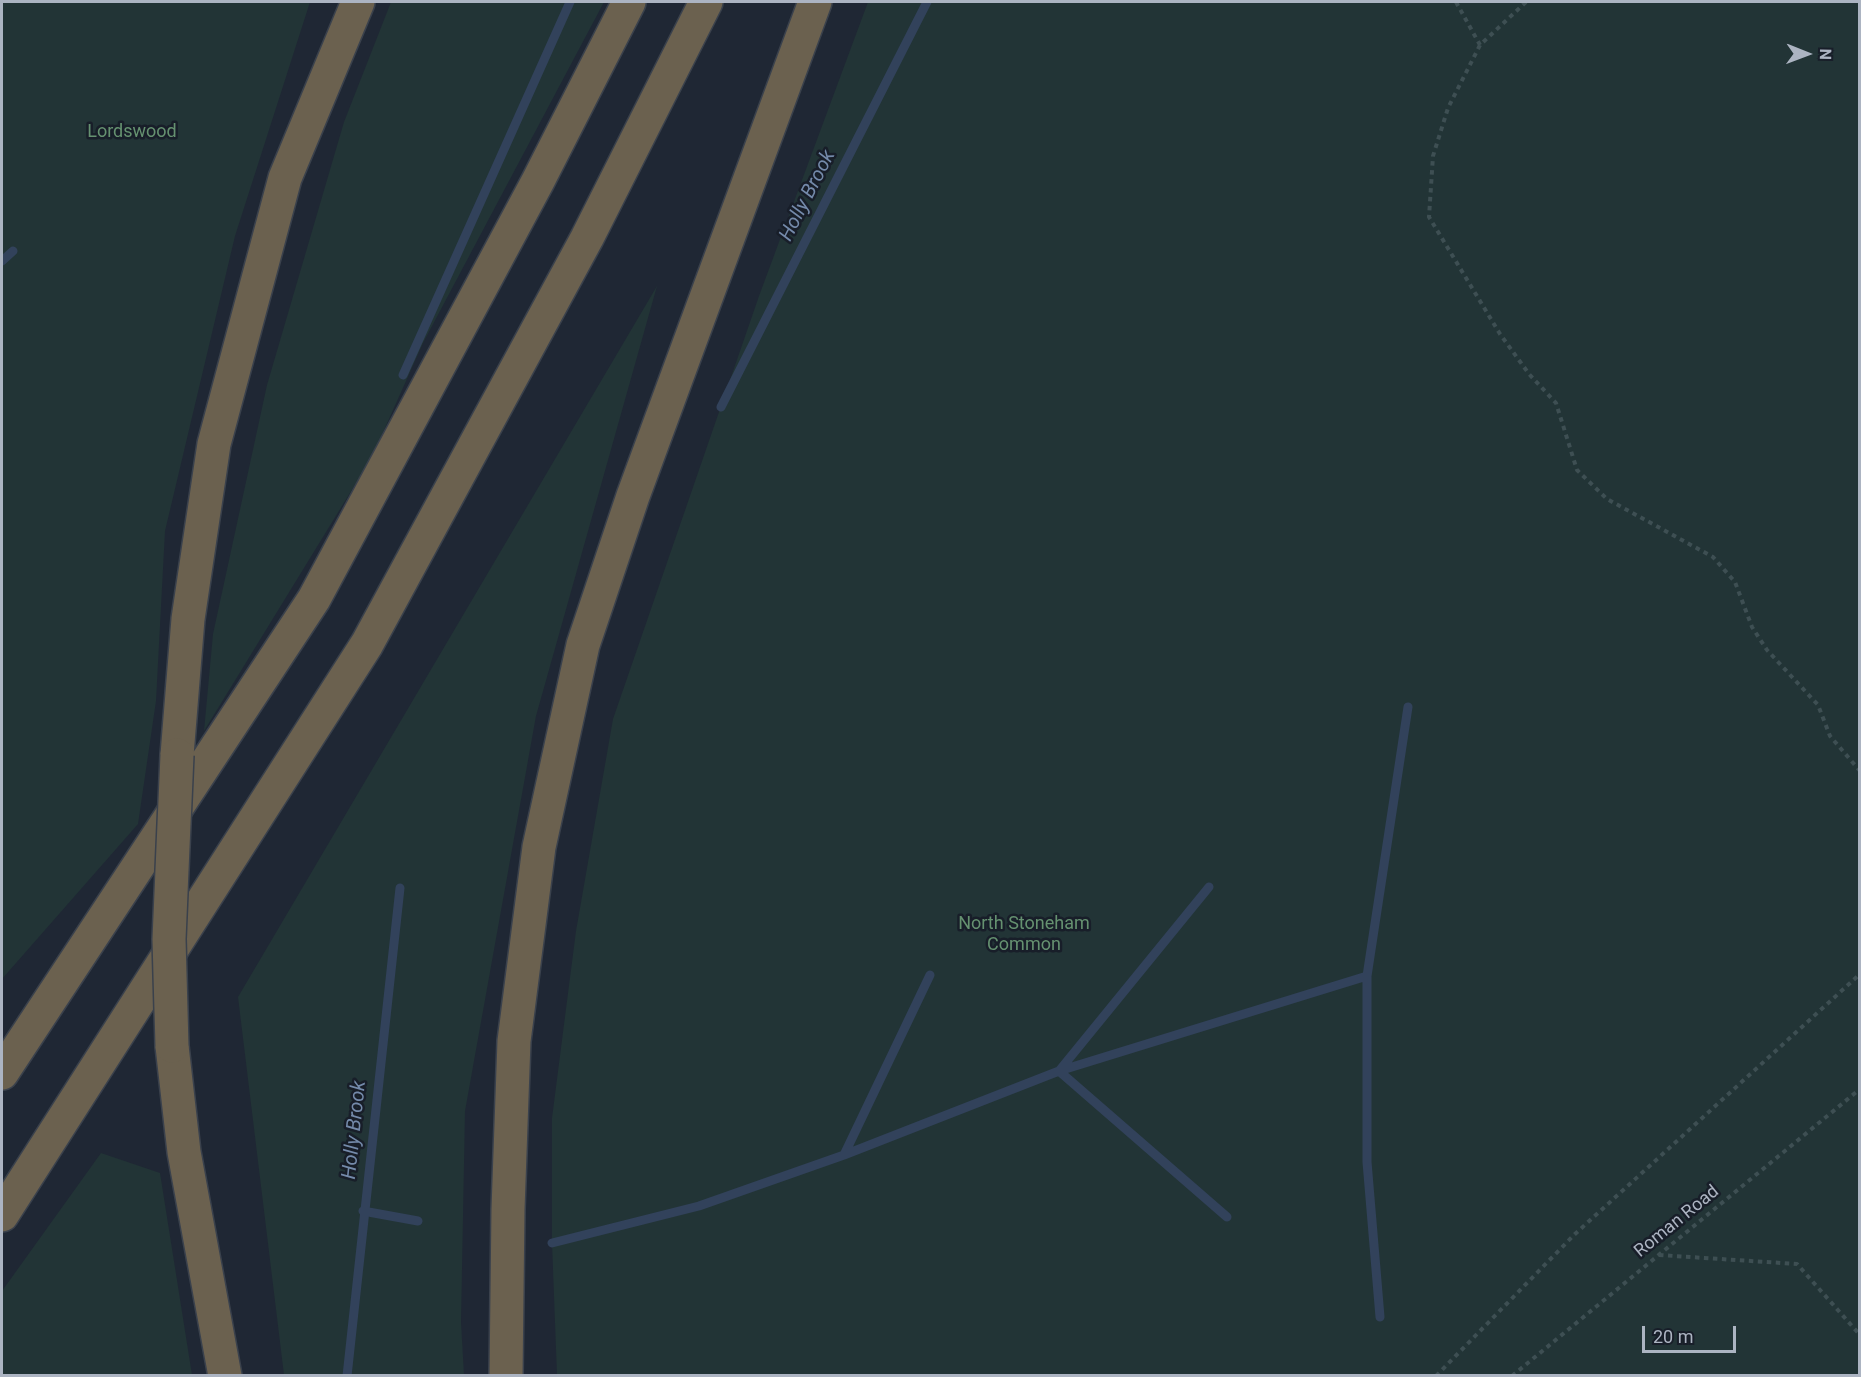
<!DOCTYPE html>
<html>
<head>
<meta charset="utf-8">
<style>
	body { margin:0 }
	#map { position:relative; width:1861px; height:1377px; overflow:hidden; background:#1f2734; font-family:Roboto,sans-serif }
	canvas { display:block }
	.frame { position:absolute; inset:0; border:3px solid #acb4c2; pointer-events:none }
	.north { position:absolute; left:1777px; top:24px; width:60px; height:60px; -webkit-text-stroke:4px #181e29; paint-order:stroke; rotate:91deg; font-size:16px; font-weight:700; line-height:24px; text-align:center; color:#acb4c2 }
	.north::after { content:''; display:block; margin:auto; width:21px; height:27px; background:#acb4c2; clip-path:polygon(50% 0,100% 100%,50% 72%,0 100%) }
	.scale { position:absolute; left:1642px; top:1326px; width:94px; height:27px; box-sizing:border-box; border:3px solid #acb4c2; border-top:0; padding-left:8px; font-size:18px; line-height:21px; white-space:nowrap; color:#acb4c2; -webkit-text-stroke:4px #181e29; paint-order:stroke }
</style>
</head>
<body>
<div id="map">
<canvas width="1861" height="1377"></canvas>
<div class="frame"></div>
<div class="north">N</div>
<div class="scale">20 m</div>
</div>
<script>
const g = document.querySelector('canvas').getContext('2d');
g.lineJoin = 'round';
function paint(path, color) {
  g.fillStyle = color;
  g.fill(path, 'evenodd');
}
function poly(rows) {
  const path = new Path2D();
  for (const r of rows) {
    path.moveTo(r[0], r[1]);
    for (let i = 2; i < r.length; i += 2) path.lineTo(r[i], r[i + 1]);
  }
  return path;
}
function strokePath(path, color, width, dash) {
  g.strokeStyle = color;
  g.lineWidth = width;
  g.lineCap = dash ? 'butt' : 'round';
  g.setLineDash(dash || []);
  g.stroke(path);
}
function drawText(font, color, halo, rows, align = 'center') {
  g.font = font + ' Roboto,sans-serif';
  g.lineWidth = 5;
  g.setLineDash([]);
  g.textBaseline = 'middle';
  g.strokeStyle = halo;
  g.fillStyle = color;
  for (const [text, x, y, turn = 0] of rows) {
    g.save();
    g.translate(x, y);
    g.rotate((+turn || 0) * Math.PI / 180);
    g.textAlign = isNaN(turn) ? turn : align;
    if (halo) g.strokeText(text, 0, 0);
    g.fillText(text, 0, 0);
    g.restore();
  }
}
paint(poly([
	[2,2,310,2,235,236,165,531,156,701,138,824,2,979],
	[391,2,604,2,423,343,372,457,204,731,213,634,267,385,344,122],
	[868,2,1859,2,1859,1375,557,1375,552,1243,552,1118,576,931,613,719,759,296],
	[657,286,536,716,465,1111,461,1322,464,1375,284,1375,238,997],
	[101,1153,160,1173,192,1375,2,1375,2,1291]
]), '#223436');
strokePath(poly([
	[2,261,13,251],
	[403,375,570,2],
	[721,407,927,2],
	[1209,887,1059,1071,1227,1217],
	[844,1155,930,975],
	[363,1211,418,1221],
	[552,1243,699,1206,844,1155,1059,1071,1367,976],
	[1380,1317,1367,1162,1367,976,1408,707],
	[347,1376,400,888]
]), '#32425b', 9);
const highway = poly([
	[177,755,188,619,214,444,285,178,358,2],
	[172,1046,184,1152,225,1376],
	[2,1073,314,599,538,181,629,2],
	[2,1215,367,644,587,238,706,2],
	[506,1376,508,1209,514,1041,539,847,583,645,633,496,815,2]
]);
strokePath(highway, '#3a414c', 36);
strokePath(poly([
	[1456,2,1480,45],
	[1526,2,1480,45,1448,108,1433,156,1429,217,1500,334,1529,374,1556,403,1577,470,1607,499,1713,557,1735,582,1752,627,1767,650,1818,705,1830,736,1860,771],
	[1659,1255,1797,1264,1860,1335],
	[1436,1376,1575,1234,1860,974],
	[1512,1376,1860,1089]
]), '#3e4f53', 4, [4.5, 4.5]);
strokePath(highway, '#6b614f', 33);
const highwayBridge = poly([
	[172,1046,169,939,177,755]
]);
strokePath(highwayBridge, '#3a414c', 36, []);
strokePath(highwayBridge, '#6b614f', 33);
drawText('18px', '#659170', '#181e29', [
	["Lordswood",132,132],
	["North Stoneham",1024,924],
	["Common",1024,945]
]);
drawText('18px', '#acb4c2', '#181e29', [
	["Roman Road",1677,1222,-39]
]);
drawText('italic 20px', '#748aaa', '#181e29', [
	["Holly Brook",808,196,-63],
	["Holly Brook",355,1130,-84]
]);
</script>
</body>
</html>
